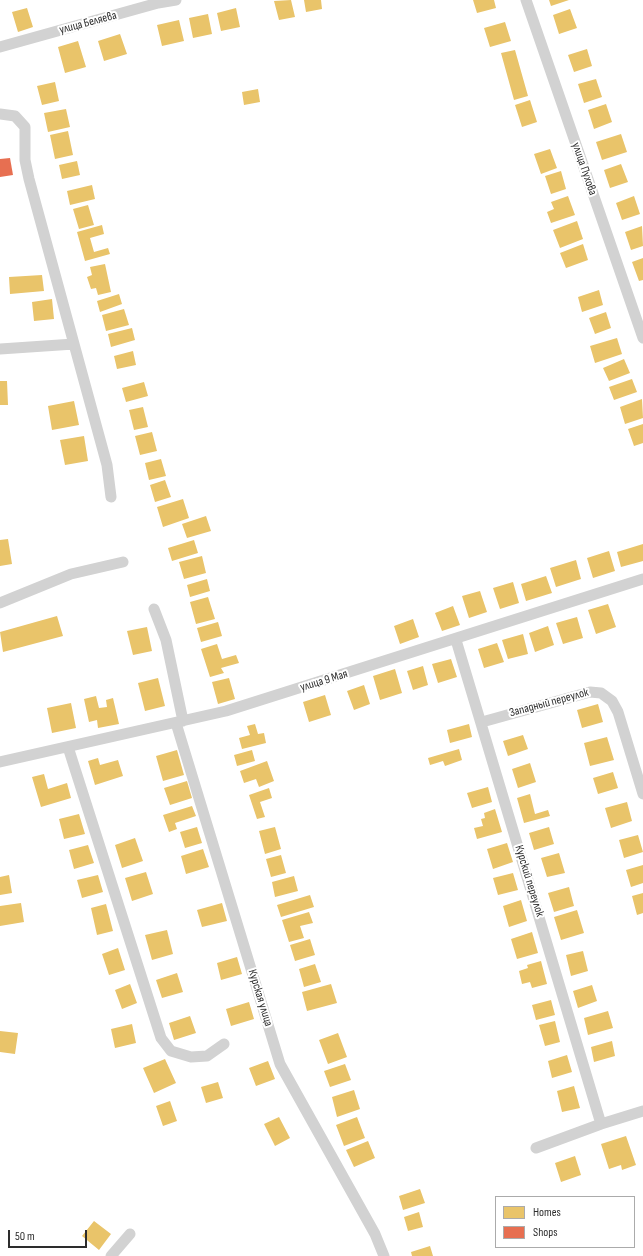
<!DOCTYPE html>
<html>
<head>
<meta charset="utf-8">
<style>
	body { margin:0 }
	#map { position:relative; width:643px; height:1256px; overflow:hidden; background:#fff; font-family:"Sofia Sans Condensed",sans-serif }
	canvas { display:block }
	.legend { position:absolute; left:495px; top:1196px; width:140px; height:52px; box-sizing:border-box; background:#fff; border:1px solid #ababab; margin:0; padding:5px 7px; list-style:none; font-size:12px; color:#2d2d2d }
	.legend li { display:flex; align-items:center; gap:8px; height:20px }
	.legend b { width:20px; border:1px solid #ababab }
	.scale { position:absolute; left:8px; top:1230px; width:79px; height:18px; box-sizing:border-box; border:2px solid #2d2d2d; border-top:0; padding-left:5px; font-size:12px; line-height:14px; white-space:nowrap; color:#2d2d2d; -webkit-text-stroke:3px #fff; paint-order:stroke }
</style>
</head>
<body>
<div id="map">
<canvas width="643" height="1256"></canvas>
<ul class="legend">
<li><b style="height:11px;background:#e9c46a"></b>Homes</li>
<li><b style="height:11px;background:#e76f51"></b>Shops</li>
</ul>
<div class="scale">50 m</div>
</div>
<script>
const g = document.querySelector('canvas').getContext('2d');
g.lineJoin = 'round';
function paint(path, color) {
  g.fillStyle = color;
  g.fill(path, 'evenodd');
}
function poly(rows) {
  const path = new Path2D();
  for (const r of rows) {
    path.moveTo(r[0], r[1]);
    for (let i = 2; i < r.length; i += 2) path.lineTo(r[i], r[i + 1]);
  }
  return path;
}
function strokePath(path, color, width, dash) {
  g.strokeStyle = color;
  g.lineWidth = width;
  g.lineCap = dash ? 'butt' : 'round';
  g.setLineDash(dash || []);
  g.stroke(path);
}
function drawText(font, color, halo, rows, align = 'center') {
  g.font = font + ' "Sofia Sans Condensed",sans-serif';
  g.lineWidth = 4;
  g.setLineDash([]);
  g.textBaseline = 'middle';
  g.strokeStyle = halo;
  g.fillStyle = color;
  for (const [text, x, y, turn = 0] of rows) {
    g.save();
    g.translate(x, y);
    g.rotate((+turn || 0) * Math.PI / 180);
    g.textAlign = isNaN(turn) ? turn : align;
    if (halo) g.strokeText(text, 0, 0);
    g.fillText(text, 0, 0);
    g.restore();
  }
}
paint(poly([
	[291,0,295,17,279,20,274,1],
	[304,0,321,0,322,9,306,12],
	[473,0,494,0,496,8,477,13],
	[549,0,569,0,551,6],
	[27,8,33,27,18,32,12,12],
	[236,8,240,27,221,31,217,13],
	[570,9,577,28,559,34,553,15],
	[208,14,212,34,193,38,189,18],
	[179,20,184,41,162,46,157,25],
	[505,22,511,41,490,47,484,28],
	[120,34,127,54,104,61,98,41],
	[78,41,86,67,65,73,58,47],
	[587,49,592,66,574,72,568,55],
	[515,50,528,96,514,100,501,53],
	[596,79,602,97,584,103,578,84],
	[55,82,59,101,42,105,37,86],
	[258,89,260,102,244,105,242,92],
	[530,100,537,122,522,127,515,105],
	[606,104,612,122,594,129,588,110],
	[66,109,70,127,48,132,44,113],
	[68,131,73,155,55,159,50,135],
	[621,134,627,152,602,160,596,142],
	[550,149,557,168,541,174,534,154],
	[77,161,80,175,62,179,59,165],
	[621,164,628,182,610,188,604,170],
	[561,171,566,189,551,194,545,176],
	[92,185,95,199,70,205,67,191],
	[568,196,575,215,551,223,547,212,554,209,551,202],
	[634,196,640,214,622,220,616,203],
	[88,205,94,225,79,229,73,209],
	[577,221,583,239,560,248,553,230],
	[102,225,104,234,90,238,94,252,108,248,110,254,85,261,77,232],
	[642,226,643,246,631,250,625,232],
	[583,244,588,260,566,268,560,253],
	[643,258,643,280,639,281,632,262],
	[105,264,111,292,98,295,96,288,91,289,87,277,92,275,90,267],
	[42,275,44,291,10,294,9,277],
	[599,290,603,305,582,312,578,297],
	[119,294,122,304,100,312,97,301],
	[52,299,54,319,34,321,32,302],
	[124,309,129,325,106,331,102,315],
	[606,312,611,328,595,334,589,318],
	[132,328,135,340,111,347,108,334],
	[617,338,622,354,595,363,590,346],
	[133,351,136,365,117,369,114,356],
	[624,359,630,373,609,381,603,368],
	[632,379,637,392,614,400,609,387],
	[0,381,7,381,8,405,0,405],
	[144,382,148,396,126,402,122,388],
	[642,399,643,418,625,424,620,407],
	[74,401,79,425,52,430,48,406],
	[143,407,148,427,134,430,129,410],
	[643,424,643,443,634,446,628,429],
	[152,432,157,451,140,455,135,436],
	[84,436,88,461,65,465,60,440],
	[161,459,166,476,149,480,145,463],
	[165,480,171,497,155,502,150,485],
	[183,499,189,518,163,527,157,507],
	[206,516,211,531,187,538,182,524],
	[8,539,12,564,0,566,0,540],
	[194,540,198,553,172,561,168,548],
	[643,544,643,561,621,567,617,552],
	[609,551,615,571,593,578,587,558],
	[202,556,206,573,184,579,179,562],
	[576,560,581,579,556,587,550,568],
	[546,576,552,593,526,601,521,584],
	[207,579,210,591,190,597,187,585],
	[513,582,519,603,500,609,493,588],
	[480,591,487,612,469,618,462,596],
	[208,597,215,619,196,624,190,602],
	[608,604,616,627,596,634,588,610],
	[453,606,460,625,442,631,435,613],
	[57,616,63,636,3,652,0,632],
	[577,617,583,638,563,644,556,623],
	[413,619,419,637,400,644,394,626],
	[218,622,222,636,201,642,197,628],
	[548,626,554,645,535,652,529,633],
	[147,627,152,651,133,655,127,631],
	[523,634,528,654,508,659,502,640],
	[497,643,504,662,484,668,478,649],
	[217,644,222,659,236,655,239,663,221,668,224,673,210,677,201,649],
	[451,659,457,677,438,683,432,664],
	[423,666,428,685,413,690,407,671],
	[395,669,402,693,380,700,373,676],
	[158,678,165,706,145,711,138,683],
	[229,678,235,699,218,704,212,682],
	[364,685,370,704,354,710,347,691],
	[325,695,331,715,309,722,303,702],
	[96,696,99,708,107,707,106,700,113,698,119,724,98,728,97,720,89,722,84,699],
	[71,703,76,728,52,733,47,708],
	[598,704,603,722,582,728,577,710],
	[255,724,258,734,264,733,266,743,242,749,239,738,250,735,247,726],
	[469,724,472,737,450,743,447,730],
	[523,735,528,749,508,756,503,741],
	[607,737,614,760,590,766,584,743],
	[459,749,462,760,445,766,443,761,430,765,428,758],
	[177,750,184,775,163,781,156,756],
	[252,750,255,761,237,766,234,755],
	[98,758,100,765,118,760,123,776,95,785,88,761],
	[267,761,274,781,259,787,256,779,244,783,240,771],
	[530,763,536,782,518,788,512,769],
	[613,772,618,788,598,794,593,778],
	[44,774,48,789,67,783,71,798,41,807,32,777],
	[187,781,192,798,170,805,164,788],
	[488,787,492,802,472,808,467,793],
	[269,788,272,798,260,802,265,817,257,819,249,795],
	[530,794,535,814,548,810,550,816,524,823,517,798],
	[627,802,632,821,611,828,605,808],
	[192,806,196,816,175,823,177,829,169,832,163,815],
	[495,809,502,832,477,839,474,828,483,826,481,819,485,818,484,813],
	[79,814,85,834,64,839,59,819],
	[197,827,202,843,185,848,180,832],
	[275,827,281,849,265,854,259,831],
	[549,827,554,844,534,850,529,833],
	[638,835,643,852,624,858,619,840],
	[135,838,143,861,122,868,115,845],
	[507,843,513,862,493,869,487,849],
	[88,845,94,863,74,869,69,850],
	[203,849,209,867,186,874,181,856],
	[559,853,565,873,547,877,541,858],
	[281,855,286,873,271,877,266,859],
	[643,865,643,883,631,887,626,870],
	[146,872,153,894,132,901,125,878],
	[513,873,518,890,498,895,493,878],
	[9,875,12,893,0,895,0,877],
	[98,875,103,892,82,898,77,880],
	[294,876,298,891,275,897,272,882],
	[569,887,574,906,554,912,548,893],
	[643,893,643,913,637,915,632,896],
	[310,895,314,907,281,917,277,905],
	[521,900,527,921,509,927,503,906],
	[21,903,24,922,0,926,0,906],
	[222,903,227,921,202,927,197,910],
	[106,904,113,931,97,935,91,908],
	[577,910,584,933,561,940,554,917],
	[309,912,313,923,300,926,304,938,289,942,282,920],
	[167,930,173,954,152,960,145,935],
	[532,932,538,953,517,959,511,939],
	[310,939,315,955,295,961,290,945],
	[118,948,125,970,109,975,102,954],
	[583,951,588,971,571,976,566,955],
	[237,957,242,974,221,980,217,963],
	[541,961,547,984,532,988,530,982,522,984,519,971,528,968,527,965],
	[315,964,321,982,304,987,299,969],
	[177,973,183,992,162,998,156,980],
	[130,984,137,1003,122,1009,115,990],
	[331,984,337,1003,307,1011,302,992],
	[592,985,597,1001,578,1008,573,991],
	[551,1000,555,1015,536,1020,532,1005],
	[249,1002,254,1019,231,1026,226,1009],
	[608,1011,613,1028,588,1035,584,1018],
	[190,1016,196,1033,174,1040,169,1023],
	[555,1021,560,1042,545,1046,539,1025],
	[132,1024,136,1043,115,1048,111,1029],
	[0,1031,18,1033,15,1054,0,1052],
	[338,1033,347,1057,328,1064,319,1040],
	[612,1041,615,1056,594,1062,591,1047],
	[567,1055,572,1072,552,1078,548,1061],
	[165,1059,176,1083,154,1093,143,1068],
	[268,1061,275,1079,256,1086,249,1068],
	[345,1064,351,1080,330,1087,324,1071],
	[218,1082,223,1098,206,1103,201,1087],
	[574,1086,580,1108,562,1112,557,1091],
	[354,1090,360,1109,337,1117,332,1097],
	[170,1101,177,1121,163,1126,156,1106],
	[279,1117,290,1138,275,1146,264,1124],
	[357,1117,365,1138,344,1146,336,1125],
	[626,1136,636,1165,622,1170,621,1165,609,1169,601,1144],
	[368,1141,375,1158,354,1167,346,1150],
	[575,1156,581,1175,561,1182,555,1163],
	[420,1189,425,1203,403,1210,399,1196],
	[419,1212,423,1227,408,1231,404,1217],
	[94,1221,111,1234,99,1250,82,1236],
	[430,1246,433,1256,412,1256,411,1252]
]), '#e9c46a');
paint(poly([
	[10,158,13,175,0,177,0,159]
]), '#e76f51');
strokePath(poly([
	[526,0,643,338],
	[0,47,158,3,176,0],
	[0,114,15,116,25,127,25,160,29,179,107,465,111,497],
	[0,349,74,344],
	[0,603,71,574,123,562],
	[154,609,166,640,183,721],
	[456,640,601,1124],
	[482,722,590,692,601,693,612,701,618,712,643,794],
	[176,723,280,1064,375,1234,384,1256],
	[68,747,161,1038,171,1051,191,1057,207,1056,224,1044],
	[0,762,226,711,643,579],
	[536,1148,601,1124,643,1111],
	[111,1256,130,1234]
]), '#d2d2d2', 11);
drawText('12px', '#2d2d2d', '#fff', [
	["улица Беляева",88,23,-15],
	["улица Пухова",584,169,71],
	["улица 9 Мая",324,681,-17],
	["Западный переулок",549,703,-15],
	["Курский переулок",529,881,73],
	["Курская улица",260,998,73]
]);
</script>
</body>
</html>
